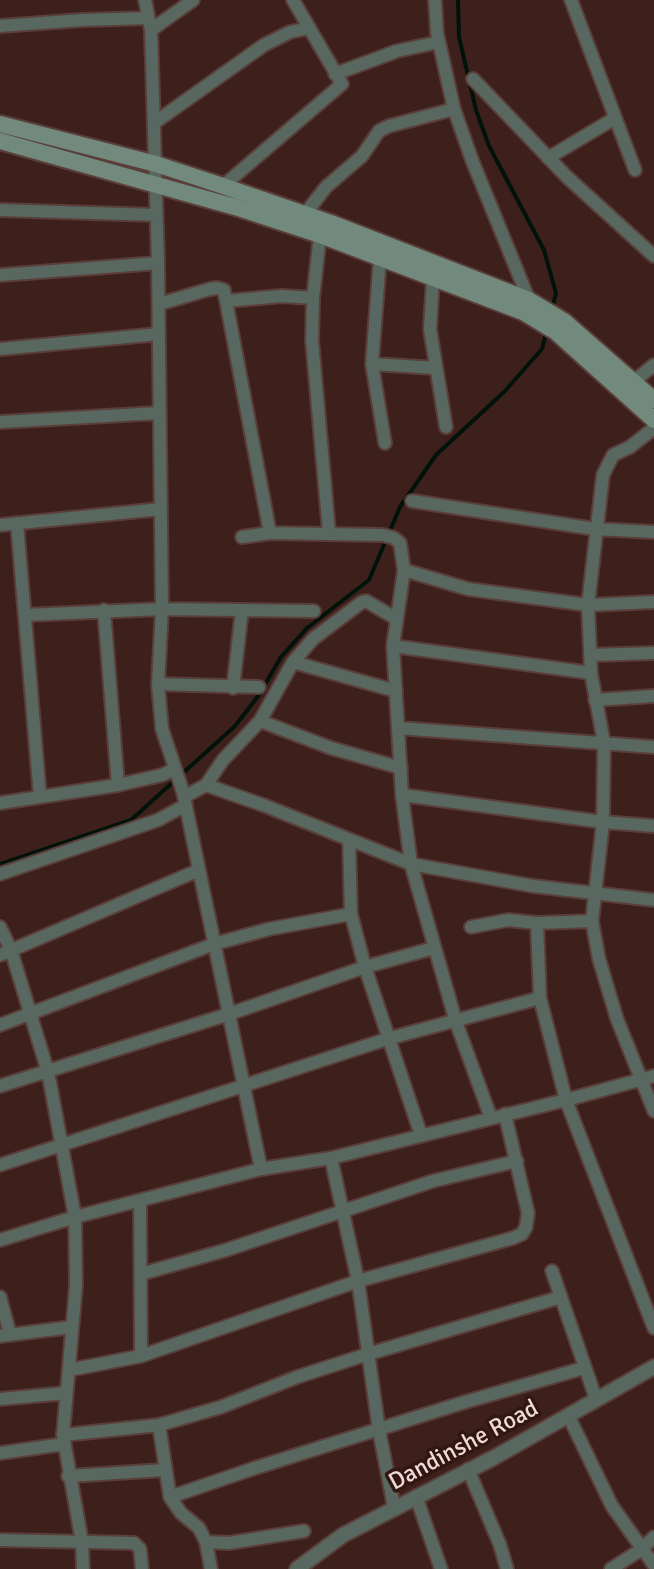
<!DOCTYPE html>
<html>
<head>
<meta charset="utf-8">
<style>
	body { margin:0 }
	canvas { display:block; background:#3d201b }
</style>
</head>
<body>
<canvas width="654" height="1569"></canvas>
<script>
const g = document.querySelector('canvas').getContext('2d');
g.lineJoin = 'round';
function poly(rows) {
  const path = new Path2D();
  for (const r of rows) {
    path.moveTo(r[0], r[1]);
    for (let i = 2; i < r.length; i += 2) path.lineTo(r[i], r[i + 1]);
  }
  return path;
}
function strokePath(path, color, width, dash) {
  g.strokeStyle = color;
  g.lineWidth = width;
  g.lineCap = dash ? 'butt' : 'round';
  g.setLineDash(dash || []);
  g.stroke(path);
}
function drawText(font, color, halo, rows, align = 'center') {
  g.font = font + ' Signika,sans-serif';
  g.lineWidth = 7;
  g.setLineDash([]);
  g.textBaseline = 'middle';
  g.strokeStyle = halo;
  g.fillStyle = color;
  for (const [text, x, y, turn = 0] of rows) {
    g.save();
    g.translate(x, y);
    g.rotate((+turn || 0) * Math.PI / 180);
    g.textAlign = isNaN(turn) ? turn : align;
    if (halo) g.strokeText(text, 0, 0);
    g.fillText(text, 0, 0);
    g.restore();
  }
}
strokePath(poly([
	[458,0,459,37,476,110,489,146,544,250,556,293,552,309],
	[0,864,131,820,235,726,259,695,281,657,307,628,369,580,400,507,436,455,504,392,542,349,546,333]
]), '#001209', 4);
const minor = poly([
	[145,0,151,30,158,263,162,609,158,684,162,729,183,792,261,1169],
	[435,0,437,33,454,109,472,160,529,300],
	[571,0,635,170],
	[0,26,82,20,148,18],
	[151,30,193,0],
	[335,74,397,51,439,42],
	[473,79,567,177,654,256],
	[154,123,264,45,290,32,309,28],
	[548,158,615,118],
	[223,186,342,84,293,0],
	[0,210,156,215],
	[305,214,326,187,362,156,379,131,389,126,454,109],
	[320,235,313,298,312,340,329,532],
	[380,257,372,364,385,443],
	[0,275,158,263],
	[433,278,430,329,446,427],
	[226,301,282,296,313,298],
	[159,304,210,289,217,288,224,290,270,533],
	[0,349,159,334],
	[372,364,436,368],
	[633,382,654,365],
	[0,422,158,413],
	[654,428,630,447,613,455,603,475,588,605,591,673,604,743,603,822,592,921,599,959,617,1019,654,1111],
	[412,501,595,529,654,532],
	[17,523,40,797],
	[0,525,161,509],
	[242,537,270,533,383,535,394,538,400,543,404,570,468,589,588,605,654,602],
	[404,570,393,646,402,795,411,864,456,1022,491,1118],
	[104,610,118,785],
	[25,615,162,609,314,611],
	[393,646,591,673],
	[591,655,654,653],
	[293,662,396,691],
	[158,684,259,687],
	[233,688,242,610],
	[595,700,654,696],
	[260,721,331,748,401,768],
	[398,728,654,747],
	[206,785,223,760,260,721,293,662,313,639,362,602,366,601,397,619],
	[402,795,603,822,654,826],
	[184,797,206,785,263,805,411,864,533,886,654,900],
	[0,803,118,785,162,775,175,769],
	[349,840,351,914,365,967,421,1135],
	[0,874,158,820,186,805],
	[537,923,592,921],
	[0,927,11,950,48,1072,75,1217,76,1285,63,1435,82,1542,83,1569],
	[471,927,508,920,537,923,540,998,566,1100,654,1328],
	[0,955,199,870],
	[0,1025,214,944,269,929,351,914],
	[0,1086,229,1014,365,967,434,948],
	[331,1158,358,1281,379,1430,394,1507],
	[0,1165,390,1038,540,998],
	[140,1201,141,1356],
	[0,1240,75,1217,261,1169,331,1158,566,1100,654,1076],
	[552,1271,596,1399],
	[141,1274,226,1250,433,1181,517,1161],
	[0,1297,10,1334],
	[0,1336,72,1327],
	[69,1370,141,1356,358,1281,513,1238,522,1234,526,1227,528,1213,505,1114],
	[0,1399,66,1393],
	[568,1415,612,1506,654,1565],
	[159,1425,170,1497,181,1513,199,1528,206,1542,211,1569],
	[63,1435,159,1425,221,1407,297,1377,368,1354,561,1297],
	[0,1453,64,1444],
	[468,1469,500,1545,507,1569],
	[68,1476,165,1470],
	[416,1496,441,1569],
	[170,1497,255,1468,465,1402,584,1368],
	[0,1540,134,1543,140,1549,142,1569],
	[206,1542,229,1543,304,1531],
	[611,1569,642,1549,654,1537]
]);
const tertiary = poly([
	[297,1569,343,1535,495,1457,654,1367]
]);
const secondary = poly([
	[0,124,156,164,223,186,331,223,529,300,564,321,654,400],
	[0,141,235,207,320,235,523,312,556,332,654,420]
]);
strokePath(minor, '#593e39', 16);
strokePath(tertiary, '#593e39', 18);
strokePath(secondary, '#593e39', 20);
strokePath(minor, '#58675f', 12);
strokePath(tertiary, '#58675f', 14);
strokePath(secondary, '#72897e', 16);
drawText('24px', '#eedad6', '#321612', [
	["Dandinshe Road",464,1446,-28]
]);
</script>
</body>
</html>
